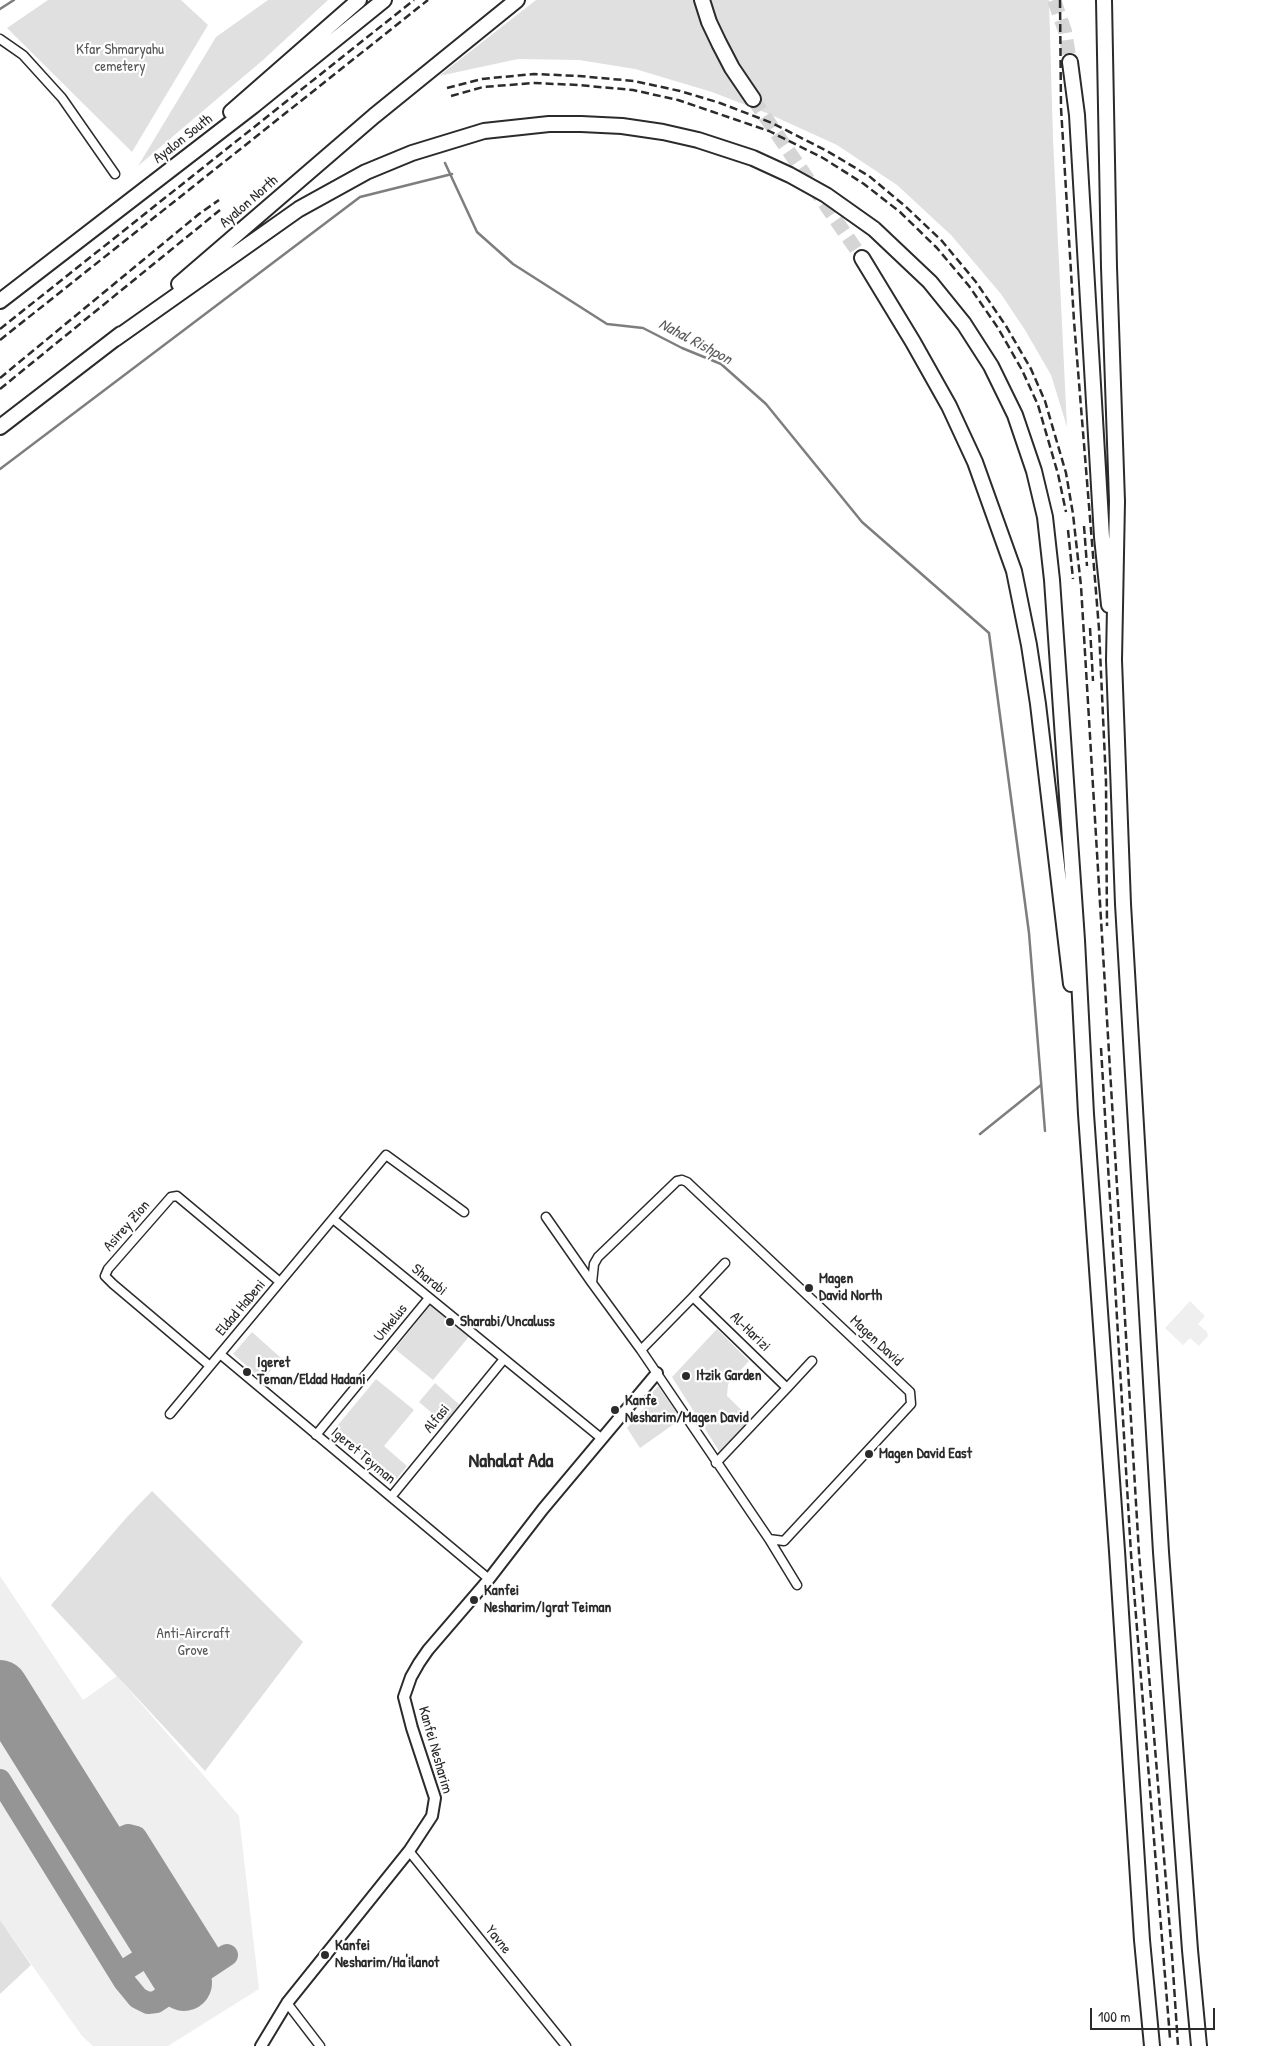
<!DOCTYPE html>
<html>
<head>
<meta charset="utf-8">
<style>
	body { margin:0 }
	#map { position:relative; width:1268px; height:2046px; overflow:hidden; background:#fff; font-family:"Patrick Hand",sans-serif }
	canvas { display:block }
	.scale { position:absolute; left:1090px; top:2008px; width:125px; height:22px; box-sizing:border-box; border:2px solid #2b2b2b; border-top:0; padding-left:6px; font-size:15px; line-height:18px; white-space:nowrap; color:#2b2b2b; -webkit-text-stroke:4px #fff; paint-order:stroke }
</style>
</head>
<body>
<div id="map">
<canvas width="1268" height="2046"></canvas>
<div class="scale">100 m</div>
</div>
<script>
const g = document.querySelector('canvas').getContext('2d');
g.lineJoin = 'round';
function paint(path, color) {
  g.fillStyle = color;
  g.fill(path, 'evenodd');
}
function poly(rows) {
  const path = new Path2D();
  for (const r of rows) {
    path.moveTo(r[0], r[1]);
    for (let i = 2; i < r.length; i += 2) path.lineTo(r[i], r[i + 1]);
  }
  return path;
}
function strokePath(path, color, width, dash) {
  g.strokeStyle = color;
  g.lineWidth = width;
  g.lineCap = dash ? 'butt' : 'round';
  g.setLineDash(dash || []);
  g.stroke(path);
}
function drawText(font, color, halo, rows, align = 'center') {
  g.font = font + ' "Patrick Hand",sans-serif';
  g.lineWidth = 4.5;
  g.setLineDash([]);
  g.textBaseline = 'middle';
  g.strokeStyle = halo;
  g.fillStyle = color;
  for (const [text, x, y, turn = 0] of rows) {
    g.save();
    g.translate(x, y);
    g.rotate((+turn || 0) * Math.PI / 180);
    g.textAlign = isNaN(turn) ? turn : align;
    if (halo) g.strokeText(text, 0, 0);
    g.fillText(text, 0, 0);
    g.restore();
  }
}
paint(poly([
	[1190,1301,1205,1316,1198,1324,1207,1332,1208,1336,1199,1346,1190,1338,1183,1345,1165,1328],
	[0,1576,83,1700,117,1676,239,1816,259,1989,168,2046,93,2046,82,2036,0,1920]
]), '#efefef');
paint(poly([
	[48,0,181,0,208,25,132,152,7,28],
	[268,0,328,0,263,60,138,166,216,37],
	[536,0,1049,0,1053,139,1067,427,1051,375,1025,330,1001,294,951,235,897,185,837,145,769,114,712,92,635,69,579,60,518,59,439,76],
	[434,1301,472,1333,433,1380,395,1349],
	[717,1329,749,1361,728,1384,727,1396,753,1421,721,1454,672,1377],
	[252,1332,281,1358,263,1380,233,1354],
	[376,1379,414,1410,384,1446,407,1466,394,1482,333,1431],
	[435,1383,461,1406,446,1425,419,1402],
	[658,1386,681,1419,640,1448,627,1428,646,1406,646,1400],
	[152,1491,303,1642,205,1771,51,1605,127,1517],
	[0,1920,31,1965,0,1994]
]), '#e0e0e0');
strokePath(poly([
	[0,9,14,0],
	[445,163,477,232,513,264,607,324,643,328,682,348,721,364,766,404,862,522,989,633,1029,933,1045,1131],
	[0,469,360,197,452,174],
	[980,1134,1041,1085]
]), '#7e7e7e', 2.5);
strokePath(poly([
	[0,1707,9,1702],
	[0,1780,124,1981,138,1998,148,2003,156,2002,227,1955],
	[99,1848,128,1835,136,1837,215,1963],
	[120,1973,161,1947]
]), '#959595', 22);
strokePath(poly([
	[0,1688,184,1983]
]), '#959595', 56);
strokePath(poly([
	[1054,0,1065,31,1070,62],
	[753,99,862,258]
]), '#d5d5d5', 14, [14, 7]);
const street = poly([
	[0,39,23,55,62,98,115,174],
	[682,1180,687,1182,910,1392,911,1404,784,1541,769,1539,641,1350,592,1283,594,1264,598,1257,677,1181,682,1180],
	[546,1217,592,1283],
	[333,1219,601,1438],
	[693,1297,725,1263],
	[641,1350,693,1297,787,1388,716,1463],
	[220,1354,489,1579],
	[210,1366,113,1284,105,1276,108,1269,171,1197,177,1196,280,1282],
	[787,1388,812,1361],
	[170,1414,386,1155,464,1212],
	[316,1435,429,1298],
	[391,1497,504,1359],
	[769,1539,797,1585],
	[409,1851,566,2046],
	[287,2003,320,2046]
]);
const secondary = poly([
	[261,2046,287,2003,409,1851,432,1816,435,1798,412,1728,404,1697,411,1677,419,1663,428,1650,489,1579,543,1509,657,1373]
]);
const highway = poly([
	[702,0,709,22,719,43,732,68,753,99],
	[1104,0,1109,267,1117,501,1114,660,1123,904,1161,1552,1190,1950,1199,2046],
	[1070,62,1077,115,1102,537,1109,605],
	[231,112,359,0],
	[862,258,913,342,949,406,975,462,1014,571,1029,645,1038,704,1071,984],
	[179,284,374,116,517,0],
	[0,301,253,106,384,0],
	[115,339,299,209,366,172,412,153,484,131,549,124,581,124,622,126,663,132,698,140,753,158,790,175,826,195,874,229,930,282,964,324,991,366,1015,415,1034,471,1045,517,1052,580,1077,940,1086,1114,1117,1551,1142,1940,1152,2046],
	[0,427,121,334]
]);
strokePath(street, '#2b2b2b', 11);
strokePath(secondary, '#2b2b2b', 14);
strokePath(highway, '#2b2b2b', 18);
strokePath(street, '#fff', 8);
strokePath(secondary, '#fff', 10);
strokePath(highway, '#fff', 14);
strokePath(poly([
	[1060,0,1061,108,1074,321,1099,629,1106,782,1107,926],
	[447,88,482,79,534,74,579,76,634,81,680,91,720,103,772,123,827,151,869,176,905,206,942,241,976,282,1006,326,1031,369,1045,401,1066,473,1073,514,1081,586,1139,1553,1172,1955,1178,2046],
	[451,96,483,87,534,83,578,85,633,90,678,100,769,131,823,158,864,184,900,212,937,248,969,286,998,328,1022,370,1038,405,1058,474,1066,512],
	[0,329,414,0],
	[0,340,428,0],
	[0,378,199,214,219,200],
	[0,389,220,210],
	[1084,526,1087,566],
	[1068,530,1073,579],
	[1090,628,1093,681],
	[1101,1048,1131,1554,1170,2038]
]), '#2b2b2b', 2.5, [8, 4]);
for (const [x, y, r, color] of [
	[809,1288,5,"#2b2b2b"],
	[450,1322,5,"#2b2b2b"],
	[247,1372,5,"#2b2b2b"],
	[686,1376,5,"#2b2b2b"],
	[615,1410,5,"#2b2b2b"],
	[869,1454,5,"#2b2b2b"],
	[474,1600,5,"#2b2b2b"],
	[325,1955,5,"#2b2b2b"]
]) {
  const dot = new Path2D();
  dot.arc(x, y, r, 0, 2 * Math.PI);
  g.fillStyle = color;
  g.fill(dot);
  strokePath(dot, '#fff', 2);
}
drawText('15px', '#585858', '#fff', [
	["Kfar Shmaryahu",120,50],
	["cemetery",120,67],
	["Anti-Aircraft",193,1634],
	["Grove",193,1651]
]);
drawText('15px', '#2b2b2b', '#fff', [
	["Ayalon South",183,139,-38],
	["Ayalon North",249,202,-41],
	["Asirey Zion",127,1226,-49],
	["Sharabi",429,1280,39],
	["Eldad HaDeni",241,1308,-50],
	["Unkelus",391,1323,-51],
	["Al-Harizi",750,1332,44],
	["Magen David",876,1341,43],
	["Alfasi",437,1419,-51],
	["Igeret Teyman",363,1456,40],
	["Kanfei Nesharim",435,1750,74],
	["Yavne",498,1940,51]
]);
drawText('bold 15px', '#2b2b2b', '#fff', [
	["Magen",819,1279],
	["David North",819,1296],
	["Sharabi/Uncaluss",460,1322],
	["Igeret",257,1363],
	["Teman/Eldad Hadani",257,1380],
	["Itzik Garden",696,1376],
	["Kanfe",625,1401],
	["Nesharim/Magen David",625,1418],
	["Magen David East",879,1454],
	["Kanfei",484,1591],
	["Nesharim/Igrat Teiman",484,1608],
	["Kanfei",335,1946],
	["Nesharim/Ha'ilanot",335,1963]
], 'left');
drawText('italic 16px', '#5c5c5c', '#fff', [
	["Nahal Rishpon",695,342,28]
]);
drawText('bold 20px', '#2b2b2b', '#fff', [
	["Nahalat Ada",511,1462]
]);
</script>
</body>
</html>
